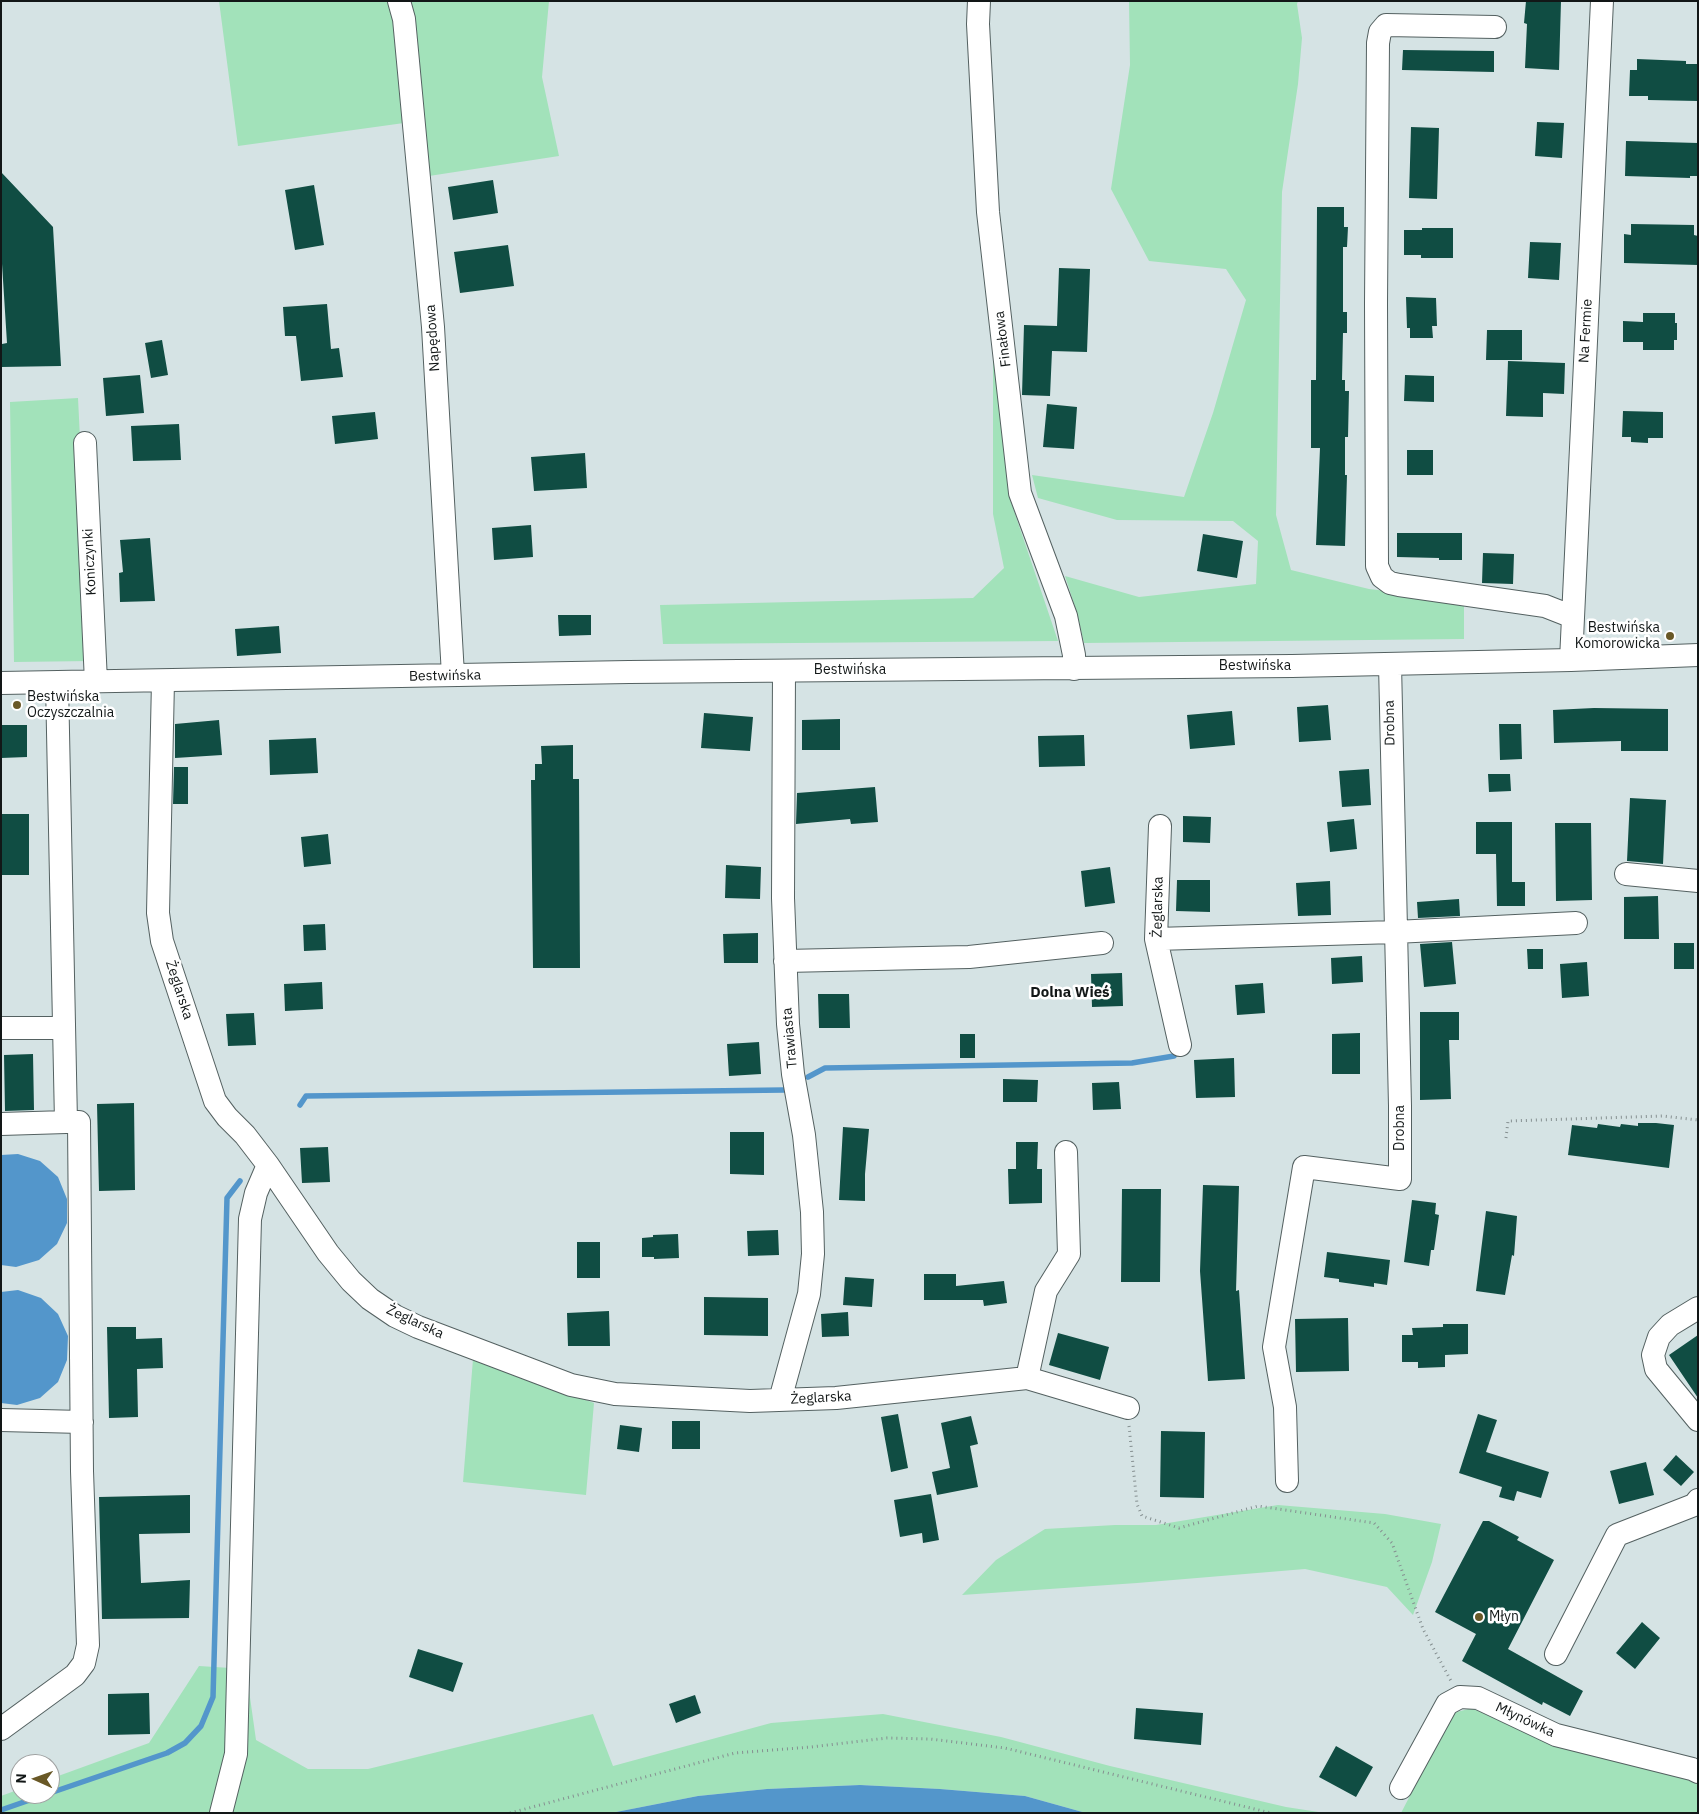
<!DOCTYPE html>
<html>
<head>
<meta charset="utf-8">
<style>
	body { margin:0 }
	#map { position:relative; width:1699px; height:1814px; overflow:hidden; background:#d5e3e4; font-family:"IBM Plex Sans",sans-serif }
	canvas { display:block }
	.frame { position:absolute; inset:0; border:2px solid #121717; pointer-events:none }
	.north { position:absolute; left:10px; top:1754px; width:50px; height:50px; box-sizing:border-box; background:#fff; border:1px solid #a0a2a2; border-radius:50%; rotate:272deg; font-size:14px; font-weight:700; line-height:20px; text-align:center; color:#121717 }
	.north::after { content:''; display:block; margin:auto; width:18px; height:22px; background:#695826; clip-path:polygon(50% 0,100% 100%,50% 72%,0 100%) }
</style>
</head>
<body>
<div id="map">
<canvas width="1699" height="1814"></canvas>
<div class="frame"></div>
<div class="north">N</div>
</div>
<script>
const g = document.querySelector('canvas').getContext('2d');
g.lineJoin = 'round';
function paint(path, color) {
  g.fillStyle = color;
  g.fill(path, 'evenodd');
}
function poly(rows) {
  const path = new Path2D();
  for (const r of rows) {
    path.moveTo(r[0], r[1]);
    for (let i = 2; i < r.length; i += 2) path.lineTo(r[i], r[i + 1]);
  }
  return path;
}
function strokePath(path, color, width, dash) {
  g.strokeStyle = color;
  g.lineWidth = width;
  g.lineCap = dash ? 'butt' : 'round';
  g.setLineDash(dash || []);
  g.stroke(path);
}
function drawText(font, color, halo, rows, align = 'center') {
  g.font = font + ' "IBM Plex Sans",sans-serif';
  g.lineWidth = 5;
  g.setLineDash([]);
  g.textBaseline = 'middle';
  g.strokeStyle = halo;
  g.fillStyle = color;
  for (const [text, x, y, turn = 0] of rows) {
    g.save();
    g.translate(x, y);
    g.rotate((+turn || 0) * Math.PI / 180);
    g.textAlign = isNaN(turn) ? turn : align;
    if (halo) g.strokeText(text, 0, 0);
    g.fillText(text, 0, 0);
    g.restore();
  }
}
paint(poly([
	[219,1,389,1,395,16,404,123,238,146],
	[410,1,549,1,542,77,559,156,429,176],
	[1129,1,1298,1,1297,4,1302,38,1298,84,1282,192,1276,515,1291,570,1369,589,1464,600,1464,639,1084,643,1077,613,1065,576,1139,597,1256,584,1258,541,1233,521,1117,520,1038,498,1032,475,1184,497,1213,413,1246,300,1226,269,1149,261,1111,189,1130,65],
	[993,335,1011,502,1058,641,663,644,660,605,973,598,1004,568,993,514],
	[78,398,91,661,14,662,10,402],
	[473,1359,594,1403,586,1495,463,1482],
	[1278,1505,1385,1514,1441,1524,1432,1562,1413,1615,1387,1587,1305,1569,1137,1583,962,1595,996,1560,1045,1529,1115,1525,1156,1525],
	[199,1666,246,1669,256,1740,308,1769,368,1769,593,1714,613,1766,771,1723,883,1714,1001,1737,1110,1766,1286,1807,1325,1813,1086,1813,1025,1796,940,1789,860,1785,767,1789,698,1796,611,1813,1,1813,1,1796,20,1789,20,1794,50,1794,50,1779,149,1743],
	[1472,1708,1552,1745,1687,1777,1698,1784,1698,1813,1401,1813,1453,1713]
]), '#a2e2ba');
paint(poly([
	[18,1154,40,1161,58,1177,67,1199,67,1223,57,1244,39,1260,16,1267,1,1265,1,1155],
	[18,1290,41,1298,58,1314,68,1336,67,1360,58,1382,40,1398,17,1405,1,1403,1,1292],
	[860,1785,940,1789,1025,1796,1086,1813,611,1813,698,1796,767,1789]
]), '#5396cb');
strokePath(poly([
	[808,1077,825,1068,1132,1063,1174,1056],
	[300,1105,306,1096,784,1090],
	[50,1793,167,1753,185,1743,201,1726,213,1697,227,1198,240,1181],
	[1,1810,47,1794]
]), '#5396cb', 5.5);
paint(poly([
	[1526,1,1561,1,1559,70,1525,68,1527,24,1524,23],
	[1403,50,1494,51,1494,72,1402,70],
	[1637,59,1686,61,1686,64,1698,64,1698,101,1648,100,1648,96,1629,96,1630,70,1637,70],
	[1537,122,1564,123,1562,158,1535,156],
	[1411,127,1439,128,1437,199,1409,198],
	[1626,141,1698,143,1698,176,1690,176,1690,178,1625,176],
	[1,172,53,227,61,366,1,367,2,344,7,343,1,248],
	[493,180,498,213,453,220,448,187],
	[314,185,324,245,295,250,285,190],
	[1317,207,1344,207,1344,227,1348,227,1347,247,1343,247,1343,312,1347,312,1347,333,1343,333,1342,380,1345,380,1345,391,1349,391,1348,437,1345,437,1345,475,1347,475,1345,546,1316,545,1320,448,1311,448,1311,380,1316,380],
	[1631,224,1694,225,1694,235,1698,236,1698,265,1624,263,1624,234,1631,235],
	[1422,228,1453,228,1453,258,1421,258,1421,255,1404,255,1404,230,1422,230],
	[1530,242,1561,243,1559,280,1528,278],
	[508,245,514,286,460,293,454,252],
	[1059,268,1090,269,1087,352,1052,351,1050,396,1022,395,1024,325,1057,326],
	[1406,297,1436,298,1437,326,1432,326,1433,338,1410,338,1410,328,1407,328],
	[327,304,331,349,339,348,343,377,301,381,296,336,285,336,283,307],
	[1643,313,1675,313,1675,323,1677,323,1677,340,1674,340,1674,350,1643,350,1643,342,1623,342,1623,321,1643,322],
	[1487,330,1522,330,1522,360,1486,360],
	[162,340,168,375,151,378,145,343],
	[1508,361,1565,363,1564,394,1543,393,1543,417,1506,416],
	[140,375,144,413,106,416,103,378],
	[1405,375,1434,376,1434,402,1404,401],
	[1047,404,1077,407,1074,449,1043,447],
	[1623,411,1663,412,1663,438,1648,438,1648,443,1631,442,1631,437,1622,437],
	[375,412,378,439,335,444,332,416],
	[179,424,181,460,133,461,131,426],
	[1407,450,1433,450,1433,475,1407,475],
	[585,453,587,488,534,491,531,457],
	[531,525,533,557,494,560,492,528],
	[1397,533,1462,533,1462,560,1439,560,1439,558,1397,557],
	[1203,534,1243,541,1237,578,1197,571],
	[150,538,155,601,120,602,119,573,123,572,120,540],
	[1483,553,1514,554,1513,584,1482,583],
	[558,615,591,615,591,635,559,636],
	[279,626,281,653,237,656,235,629],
	[1328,705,1331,740,1299,742,1297,707],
	[1594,708,1668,709,1668,751,1621,751,1621,741,1554,743,1553,710],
	[1232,711,1235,745,1190,749,1187,715],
	[704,713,753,717,750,751,701,748],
	[840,719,840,750,802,750,802,720],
	[219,720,222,755,175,758,175,724],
	[1499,724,1521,724,1522,759,1500,760],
	[1,725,27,725,27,757,1,758],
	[1084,735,1085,766,1039,767,1038,736],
	[316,738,318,773,270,775,269,740],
	[573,745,573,779,579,779,580,968,533,968,531,780,535,780,535,764,542,764,541,746],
	[174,767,188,767,188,804,173,804],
	[1369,769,1371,805,1342,807,1339,771],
	[1488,774,1510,774,1511,791,1489,792],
	[875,787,878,822,851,824,850,819,796,824,797,793],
	[1630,798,1666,800,1663,864,1627,861],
	[1,814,29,814,29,875,1,875],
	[1183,816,1211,817,1210,843,1183,842],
	[1354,819,1357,849,1330,852,1327,822],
	[1476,822,1512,822,1512,882,1525,882,1525,906,1497,906,1496,854,1476,854],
	[1555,823,1591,823,1592,900,1556,901],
	[328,834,331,864,304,867,301,837],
	[726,865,761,867,760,899,725,898],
	[1110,867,1115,903,1085,907,1081,871],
	[1177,880,1210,880,1210,912,1176,911],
	[1330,881,1331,915,1298,916,1296,883],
	[1658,896,1659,939,1624,939,1624,897],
	[1459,899,1460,916,1418,918,1417,902],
	[325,924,326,950,304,951,303,925],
	[758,933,758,963,724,963,723,934],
	[1452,942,1456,984,1424,987,1420,944],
	[1674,943,1694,943,1694,969,1674,969],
	[1527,949,1543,949,1543,969,1528,969],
	[1362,956,1363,982,1332,984,1331,958],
	[1587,962,1589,996,1562,998,1560,964],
	[1122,973,1123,1006,1092,1007,1091,974],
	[322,982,323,1009,285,1011,284,984],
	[1263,983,1265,1013,1237,1015,1235,985],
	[818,994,849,994,850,1028,819,1028],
	[1420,1012,1459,1012,1459,1040,1449,1040,1451,1099,1420,1100],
	[254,1013,256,1045,228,1046,226,1014],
	[1360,1033,1360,1074,1332,1074,1332,1034],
	[960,1034,975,1034,975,1058,960,1058],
	[759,1042,761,1074,729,1076,727,1044],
	[33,1054,34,1110,5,1111,4,1055],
	[1234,1058,1235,1097,1196,1098,1194,1060],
	[1003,1079,1038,1080,1037,1102,1003,1102],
	[1119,1082,1121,1109,1093,1110,1092,1083],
	[134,1103,135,1190,99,1191,97,1104],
	[1638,1123,1656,1123,1674,1125,1669,1168,1568,1155,1572,1125,1597,1128,1598,1124,1620,1127,1621,1124,1638,1126],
	[843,1127,869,1129,865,1174,865,1201,839,1200],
	[730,1132,764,1132,764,1175,730,1174],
	[1016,1142,1038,1142,1037,1169,1042,1169,1042,1203,1009,1204,1008,1169,1016,1169],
	[328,1147,330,1182,302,1183,300,1148],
	[1203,1185,1239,1186,1236,1291,1239,1290,1245,1379,1208,1381,1200,1271],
	[1122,1189,1161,1189,1160,1282,1121,1282],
	[1412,1200,1436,1203,1435,1214,1439,1215,1434,1250,1431,1250,1429,1266,1404,1262],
	[1486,1211,1517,1216,1514,1256,1512,1255,1505,1295,1476,1291],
	[778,1230,779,1255,748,1256,747,1231],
	[678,1234,679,1258,654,1259,654,1257,642,1257,642,1238,653,1237,653,1235],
	[577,1242,600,1242,600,1278,577,1278],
	[1327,1252,1390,1260,1387,1285,1374,1283,1374,1287,1339,1282,1339,1279,1324,1277],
	[924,1274,956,1274,956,1286,1004,1281,1007,1303,984,1306,983,1300,924,1300],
	[845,1277,874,1279,872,1307,843,1305],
	[704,1297,768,1298,768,1336,704,1335],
	[609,1311,610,1346,568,1346,567,1313],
	[848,1312,849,1336,822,1337,821,1314],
	[1348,1318,1349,1371,1296,1372,1295,1319],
	[1443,1324,1468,1324,1468,1354,1445,1355,1445,1367,1418,1368,1418,1362,1402,1362,1402,1335,1413,1335,1412,1328,1443,1327],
	[107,1327,136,1327,136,1339,162,1338,163,1368,137,1369,138,1417,109,1418],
	[1058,1333,1109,1347,1100,1380,1049,1365],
	[1698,1335,1698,1398,1669,1355],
	[898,1414,908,1468,891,1472,881,1417],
	[1478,1414,1497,1420,1486,1452,1549,1472,1541,1498,1517,1491,1514,1501,1499,1497,1502,1487,1459,1473],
	[971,1416,978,1444,970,1446,978,1487,937,1495,932,1472,950,1468,941,1423],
	[672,1421,700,1421,700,1449,672,1449],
	[620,1425,642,1428,639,1452,617,1449],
	[1161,1431,1205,1432,1204,1498,1160,1497],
	[1676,1455,1694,1472,1681,1486,1663,1470],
	[1646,1462,1654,1495,1619,1504,1610,1471],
	[931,1494,939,1540,923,1543,922,1533,900,1537,894,1500],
	[190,1495,190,1533,139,1534,141,1583,190,1580,189,1618,102,1619,99,1497],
	[1483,1521,1489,1521,1519,1537,1517,1540,1554,1560,1508,1649,1583,1691,1570,1716,1543,1702,1542,1705,1462,1661,1476,1634,1435,1612],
	[1642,1622,1660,1638,1635,1669,1616,1653],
	[418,1649,463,1663,453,1692,409,1677],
	[149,1693,150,1734,108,1735,108,1694],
	[695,1695,701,1713,676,1723,669,1704],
	[1136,1708,1203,1713,1201,1745,1134,1739],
	[1336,1746,1373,1767,1356,1797,1319,1777]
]), '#104d43');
const minor = poly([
	[399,1,404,19,433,327,453,675],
	[979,1,978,24,988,212,1020,493,1066,616,1074,655,1074,669],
	[1495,27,1386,25,1380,32,1378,43,1376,303,1377,566,1382,577,1390,583,1399,585,1545,606,1573,617],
	[85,443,96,682],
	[1571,660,1602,1],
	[163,681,158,913,162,941,215,1101,227,1117,245,1135,268,1165,328,1253,351,1281,370,1299,395,1316,418,1327,571,1385,615,1394,750,1401,836,1398,1027,1378,1128,1408],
	[1,683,629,672,1292,666,1571,660,1698,655],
	[1160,826,1156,939,1180,1045],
	[1626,874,1698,881],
	[1156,939,1395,932,1576,923],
	[785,961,969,957,1102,943],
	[1,1028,64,1028],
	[1,1124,66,1122],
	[1698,1308,1670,1325,1659,1337,1653,1355,1656,1369,1698,1420],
	[1027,1378,1046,1291,1069,1254,1066,1152],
	[780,1400,809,1294,813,1254,812,1212,804,1135,793,1074,788,1024,783,898,784,671],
	[1,1420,82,1422],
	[1287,1481,1285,1407,1274,1347,1304,1167,1400,1179,1400,1106,1390,664],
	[1556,1654,1617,1535,1694,1505,1698,1500],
	[1,1729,75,1675,84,1663,88,1645,82,1471,79,1122,66,1122,57,683],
	[1401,1788,1447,1704,1460,1697,1478,1698,1556,1735,1692,1769,1698,1772],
	[221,1813,236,1754,250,1219,256,1193,268,1165]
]);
strokePath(minor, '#546161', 24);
strokePath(poly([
	[1506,1138,1508,1121,1663,1116,1698,1120],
	[1129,1426,1137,1504,1142,1516,1179,1528,1258,1506,1374,1523,1392,1543,1423,1629,1451,1681],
	[510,1813,735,1753,811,1747,887,1738,930,1739,1005,1748,1271,1813]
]), '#858f90', 3, [1, 4]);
strokePath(minor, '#fff', 22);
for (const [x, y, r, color] of [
	[1670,636,5,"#695826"],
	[17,705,5,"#695826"],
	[1479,1617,5,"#695826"]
]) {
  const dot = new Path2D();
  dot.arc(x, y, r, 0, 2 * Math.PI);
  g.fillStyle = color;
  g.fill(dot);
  strokePath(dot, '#fff', 2);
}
drawText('14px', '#121717', '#fff', [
	["Na Fermie",1586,331,-87],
	["Napędowa",433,338,-94],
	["Finałowa",1003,339,-97],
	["Koniczynki",90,562,-93],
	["Bestwińska",1255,666],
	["Bestwińska",850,670],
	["Bestwińska",445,676,-1],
	["Drobna",1390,723,-91],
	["Żeglarska",1158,907,-89],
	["Żeglarska",179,990,72],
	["Trawiasta",790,1038,-95],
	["Drobna",1400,1128,-90],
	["Żeglarska",415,1322,25],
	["Żeglarska",821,1398,-3],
	["Młynówka",1525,1720,25]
]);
drawText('14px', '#121717', '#fff', [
	["Bestwińska",1660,628,"right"],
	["Komorowicka",1660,644,"right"],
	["Bestwińska",27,697],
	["Oczyszczalnia",27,713],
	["Młyn",1489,1617]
], 'left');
drawText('bold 15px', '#121717', '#fff', [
	["Dolna Wieś",1070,993]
]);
</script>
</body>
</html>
